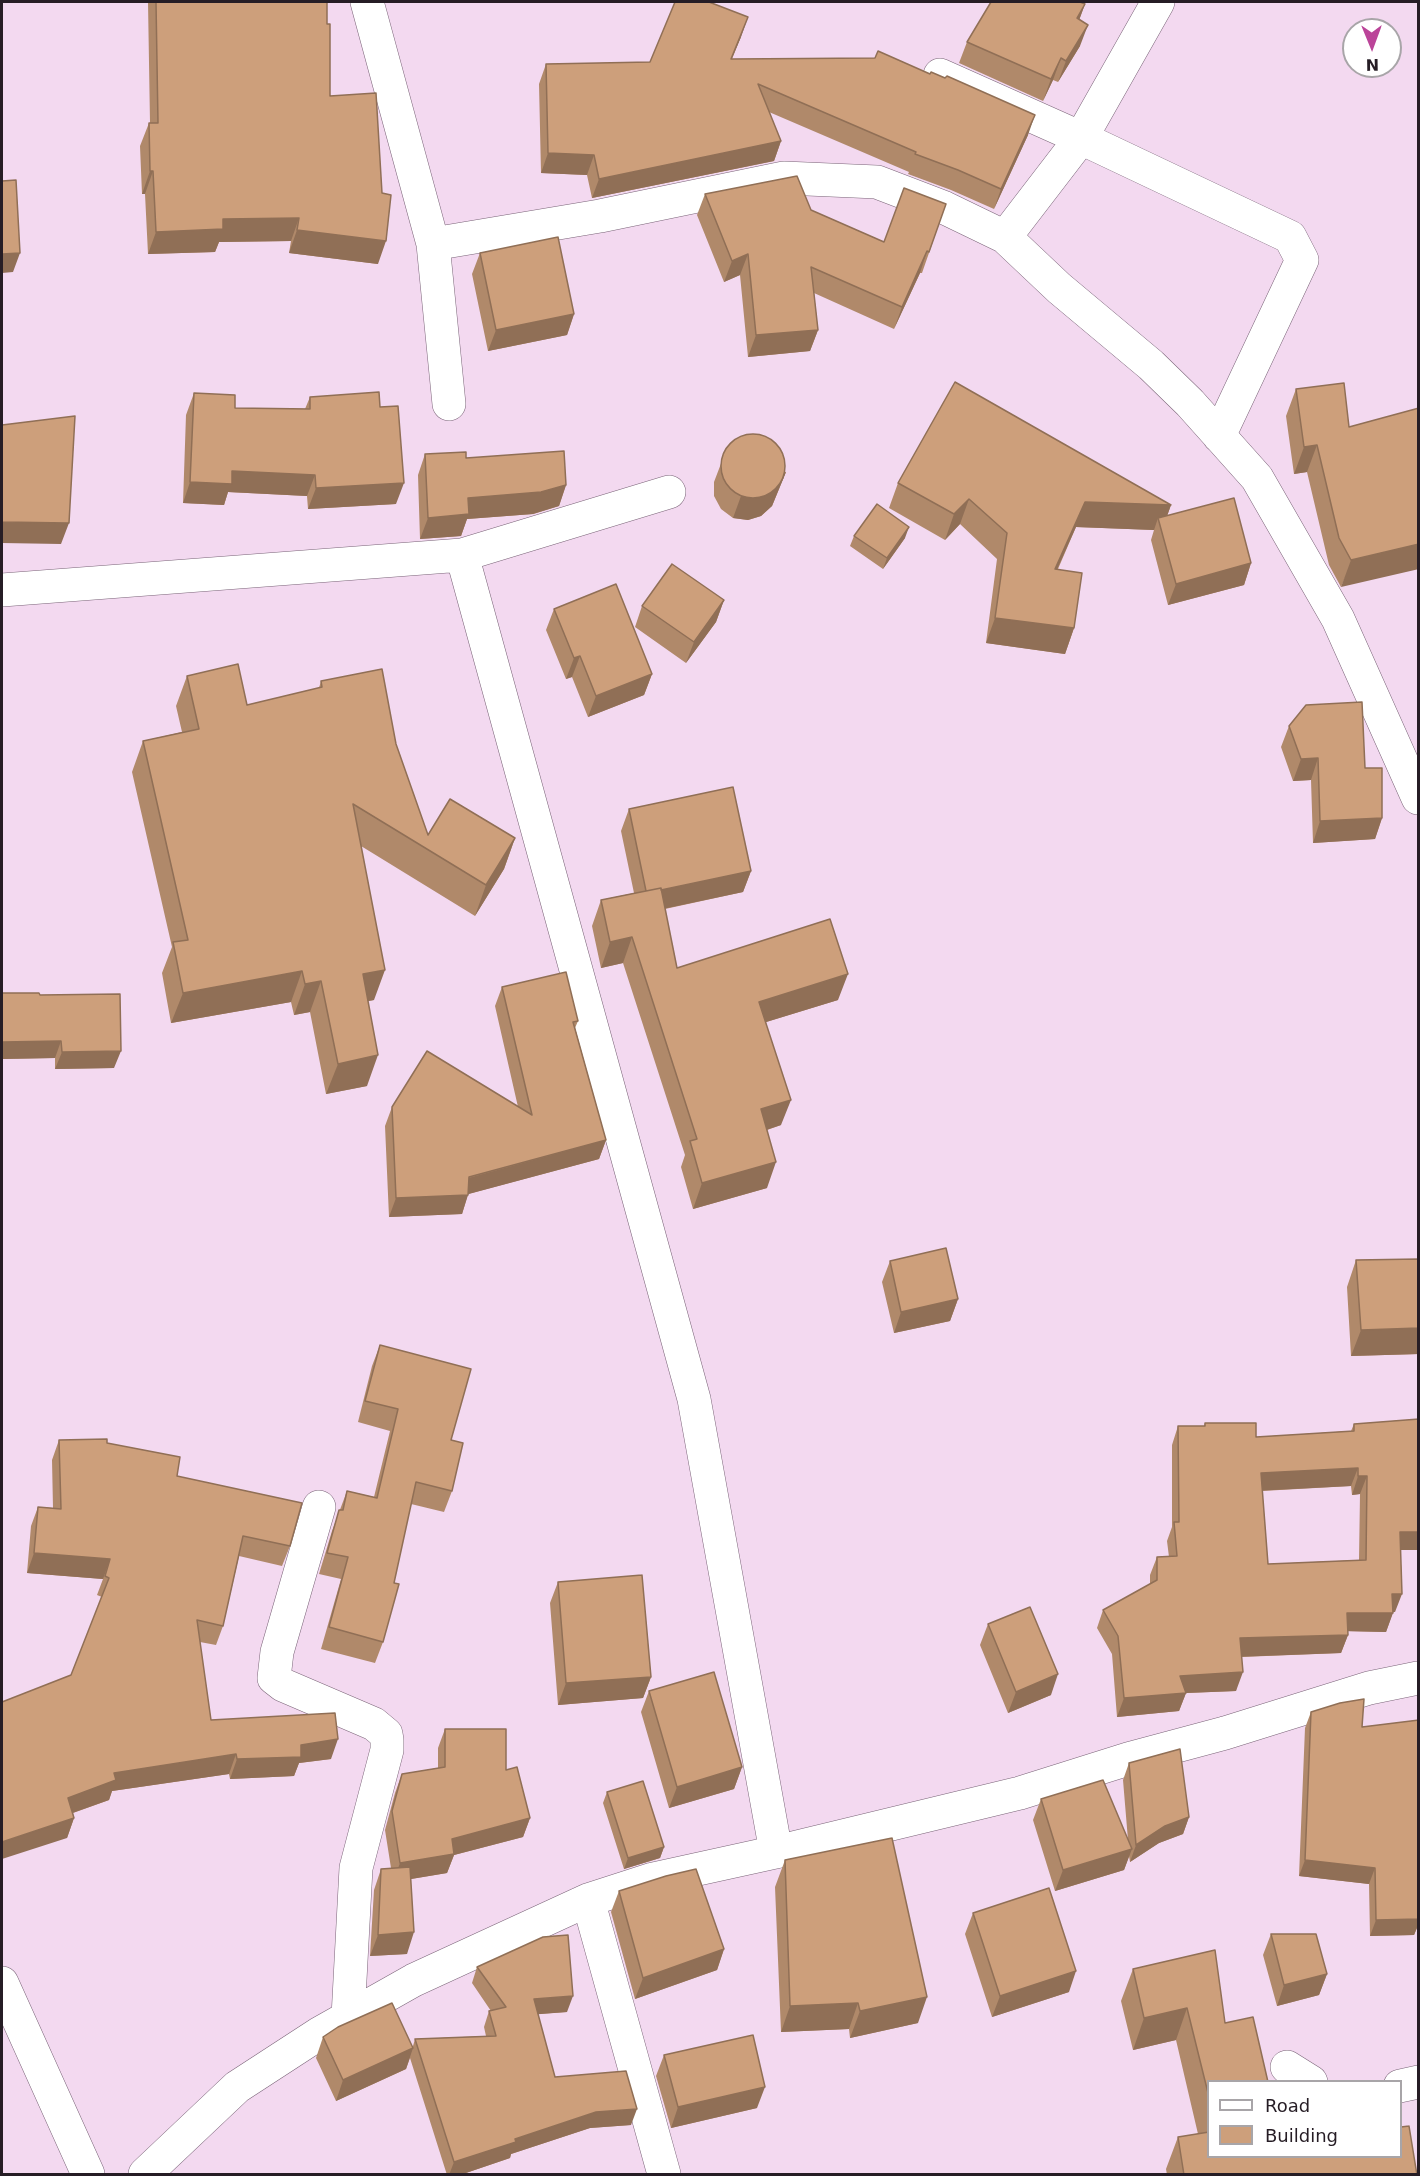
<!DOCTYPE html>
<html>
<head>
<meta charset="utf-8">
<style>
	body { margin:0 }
	#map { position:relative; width:1420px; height:2176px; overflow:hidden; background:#f3d9f0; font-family:"DejaVu Sans",sans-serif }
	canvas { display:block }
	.frame { position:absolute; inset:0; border:3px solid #261d25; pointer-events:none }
	.legend { position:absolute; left:1207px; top:2080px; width:195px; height:78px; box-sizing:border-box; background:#fff; border:2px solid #a8a5a8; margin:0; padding:8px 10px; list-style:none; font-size:18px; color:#261d25 }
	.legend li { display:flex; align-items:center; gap:12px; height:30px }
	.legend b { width:30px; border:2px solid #a8a5a8 }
	.north { position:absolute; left:1342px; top:18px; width:60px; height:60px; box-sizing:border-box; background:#fff; border:2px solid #a8a5a8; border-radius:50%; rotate:179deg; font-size:16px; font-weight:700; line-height:24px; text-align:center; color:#261d25 }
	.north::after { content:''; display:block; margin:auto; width:21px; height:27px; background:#b49; clip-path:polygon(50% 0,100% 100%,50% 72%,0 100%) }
</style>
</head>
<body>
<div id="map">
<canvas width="1420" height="2176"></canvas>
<div class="frame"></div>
<ul class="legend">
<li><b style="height:8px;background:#fff"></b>Road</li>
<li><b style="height:16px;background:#cd9f7b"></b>Building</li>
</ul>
<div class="north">N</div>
</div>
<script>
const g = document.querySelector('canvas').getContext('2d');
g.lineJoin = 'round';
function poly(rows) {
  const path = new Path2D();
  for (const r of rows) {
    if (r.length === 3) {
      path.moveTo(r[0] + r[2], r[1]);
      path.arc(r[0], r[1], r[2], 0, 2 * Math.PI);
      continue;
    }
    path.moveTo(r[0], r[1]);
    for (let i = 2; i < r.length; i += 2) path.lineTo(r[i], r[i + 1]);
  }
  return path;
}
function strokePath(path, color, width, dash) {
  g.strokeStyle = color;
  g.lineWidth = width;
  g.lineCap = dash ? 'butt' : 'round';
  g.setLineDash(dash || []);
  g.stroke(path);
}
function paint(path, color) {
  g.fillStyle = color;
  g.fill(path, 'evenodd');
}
const street = poly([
	[367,2,433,244,449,404],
	[940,75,1081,138,1290,237,1302,260,1219,436],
	[1005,237,1059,288,1151,365,1190,403,1257,478,1338,619,1418,798],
	[433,244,600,216,784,178,877,182,945,208,1005,237,1081,138,1158,2],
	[462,555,694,1399,776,1852],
	[2,590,462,555,669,492],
	[319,1507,277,1652,274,1678,283,1685,374,1724,386,1734,387,1740,387,1750,356,1868,348,2017],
	[588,1900,664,2174],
	[2,1983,88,2174],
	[1287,2067,1311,2082],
	[1400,2086,1418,2082],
	[145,2174,237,2087,320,2033,414,1980,588,1900,653,1879,776,1852,1020,1793,1128,1759,1225,1733,1369,1688,1418,1678]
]);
strokePath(street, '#7a6478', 34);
strokePath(street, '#fff', 33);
paint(poly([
	[148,2,327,2,327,24,330,96,378,264,289,253,291,241,219,242,215,252,148,254,145,194,142,194,140,146,149,123,150,123],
	[1085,4,1079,20,1080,46,1058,82,1053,80,1043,101,959,63,967,42],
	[741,37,732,59,1028,135,994,209,951,190,908,174,909,172,769,112,781,141,774,161,592,198,587,175,541,173,539,84,546,64,650,62],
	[705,194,811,210,884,242,946,204,922,273,920,273,894,329,814,293,818,330,810,351,748,357,740,275,724,282,697,215],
	[480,253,574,314,567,335,488,351,472,274],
	[1296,389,1349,427,1419,408,1341,587,1329,565,1307,472,1294,474,1286,416],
	[194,393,235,408,305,409,310,397,380,407,396,504,308,509,307,496,228,492,224,505,183,503,186,415],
	[425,454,466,458,566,485,559,506,533,514,467,519,461,536,420,539,418,475],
	[722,461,786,472,772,506,761,516,748,520,733,518,721,509,714,496,714,482],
	[898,483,1171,505,1167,516,1251,563,1244,585,1168,605,1151,540,1154,530,1076,527,1058,569,1074,628,1065,654,986,643,997,559,960,524,945,540,889,508],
	[854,536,905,538,883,569,850,546],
	[724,600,716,622,686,663,635,627,642,606],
	[554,609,652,674,644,695,588,717,572,677,566,679,546,630],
	[187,676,247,705,319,688,321,681,396,744,428,835,515,838,504,869,475,916,361,846,374,1000,368,1001,367,1086,326,1094,310,1012,294,1015,291,1002,171,1023,162,973,172,947,132,772,143,741,182,732,176,706],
	[1289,726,1365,768,1382,818,1375,839,1313,843,1311,780,1293,781,1281,747],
	[629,809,751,871,743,892,665,909,677,968,838,1000,766,1022,781,1125,767,1130,767,1188,693,1209,681,1167,685,1155,623,963,601,968,592,926,601,900,634,893,621,831],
	[502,987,578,1021,575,1028,606,1140,599,1159,468,1194,462,1214,389,1217,385,1126,392,1107,518,1107,495,1006],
	[2,993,40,995,114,1068,55,1069,55,1058,2,1059],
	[1419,1259,1419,1354,1351,1356,1347,1287,1356,1260],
	[890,1261,958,1299,950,1321,894,1333,882,1282],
	[380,1345,451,1440,452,1491,444,1512,411,1504,394,1583,383,1642,375,1663,321,1649,341,1579,319,1574,332,1531,347,1491,374,1497,390,1431,358,1422,372,1366],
	[1419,1419,1419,1550,1400,1550,1395,1612,1393,1612,1386,1632,1347,1631,1348,1635,1341,1653,1241,1657,1236,1691,1186,1693,1179,1711,1117,1717,1112,1654,1097,1628,1103,1610,1150,1584,1150,1575,1157,1557,1169,1557,1167,1541,1172,1527,1172,1445,1178,1426,1204,1426,1205,1423,1256,1437,1351,1431,1354,1424],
	[1351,1486,1352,1495,1360,1494,1359,1560,1268,1564,1262,1491],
	[59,1440,107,1443,177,1476,290,1546,282,1566,239,1556,223,1626,216,1645,200,1642,211,1720,331,1759,299,1763,294,1776,230,1779,229,1774,112,1791,109,1800,73,1813,74,1818,67,1838,71,1675,102,1597,97,1595,103,1579,27,1573,31,1526,38,1507,53,1508,52,1460],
	[558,1582,651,1677,643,1698,558,1705,550,1603],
	[988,1624,1051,1695,1008,1713,980,1645],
	[649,1691,742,1767,734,1789,669,1808,641,1712],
	[1311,1712,1362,1727,1419,1720,1419,1923,1414,1935,1370,1936,1369,1884,1299,1876,1305,1728],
	[445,1729,506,1770,530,1818,523,1837,454,1855,447,1873,411,1879,407,1954,370,1956,374,1890,381,1869,391,1868,385,1830,395,1793,402,1774,438,1768,438,1748],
	[1129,1763,1189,1817,1183,1834,1159,1843,1130,1862,1129,1856,1124,1870,1055,1891,1033,1820,1041,1799,1128,1840,1123,1780],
	[607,1792,664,1847,660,1858,624,1869,603,1803],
	[785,1860,918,2023,850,2038,849,2029,781,2032,775,1887],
	[619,1891,724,1949,717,1970,635,1999,611,1912],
	[973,1913,1069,1992,992,2017,965,1934],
	[1271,1934,1327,1974,1319,1995,1277,2006,1263,1955],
	[1215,1950,1209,2082,1209,2157,1417,2175,1167,2175,1166,2169,1178,2137,1198,2134,1176,2040,1133,2050,1121,2001,1133,1969],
	[477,1967,567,2012,538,2014,555,2077,631,2125,590,2128,511,2154,510,2158,460,2175,447,2175,410,2058,406,2069,336,2101,316,2058,323,2037,413,2046,415,2039,486,2036,484,2027,489,2011,491,2011,472,1983],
	[664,2055,757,2108,671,2128,656,2076]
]), '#b0896a');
paint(poly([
	[1085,4,1077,26,1077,18],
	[748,17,741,37,723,78,731,59],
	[1088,25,1080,46,1058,82,1066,61],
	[1061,58,1053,80,1043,101,1051,79],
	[1035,115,1028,135,994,209,1001,189],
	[781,141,774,161,592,198,599,179],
	[548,153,594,155,587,175,541,173],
	[150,171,153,171,145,194,142,194],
	[299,218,291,241,219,242,215,252,148,254,156,232,223,219],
	[297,230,386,241,378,264,289,253],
	[927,251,920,273,894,329,902,307],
	[20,253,13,272,2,273,2,254],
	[748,254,740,275,724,282,732,261],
	[574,314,567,335,488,351,496,330],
	[818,330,810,351,748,357,756,335],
	[1317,445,1307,472,1294,474,1304,447],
	[232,471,315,475,307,496,228,492,224,505,183,503,190,482],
	[786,472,772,506,761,516,748,520,733,518,741,496],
	[404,483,396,504,308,509,316,488],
	[566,485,559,506,533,514,467,519,461,536,420,539,428,518,468,498],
	[969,499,960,524,945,540,954,514],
	[1085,502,1171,505,1162,530,1158,518,1154,530,1076,527,1046,594,1055,569],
	[2,522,69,523,61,544,2,543],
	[909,527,905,538,883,569,887,558],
	[1419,544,1419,569,1341,587,1351,560],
	[1251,563,1244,585,1168,605,1176,584],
	[724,600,716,622,686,663,694,642],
	[995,618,1074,628,1065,654,986,643],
	[580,656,572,677,566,679,574,658],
	[652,674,644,695,588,717,596,696],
	[1318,758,1311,780,1293,781,1301,759],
	[1382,818,1375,839,1313,843,1320,821],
	[515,838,504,869,475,916,486,885],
	[751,871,743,892,639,914,647,893],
	[632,937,623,963,601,968,610,942],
	[385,970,374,1000,352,1004,363,974],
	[302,971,291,1002,171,1023,183,993],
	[848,974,838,1000,750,1027,759,1002],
	[321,981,310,1012,294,1015,305,984],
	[61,1041,55,1058,2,1059,2,1042],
	[121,1051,114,1068,55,1069,62,1052],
	[378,1055,367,1086,326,1094,338,1064],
	[791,1100,781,1125,751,1135,761,1109],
	[606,1140,599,1159,465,1195,468,1195,462,1214,389,1217,396,1198],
	[776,1162,767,1188,693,1209,702,1183],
	[958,1299,950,1321,894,1333,901,1312],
	[1419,1328,1419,1354,1351,1356,1361,1330],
	[1358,1468,1351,1486,1254,1491,1261,1473],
	[1358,1476,1367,1476,1360,1494,1352,1495],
	[1400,1532,1419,1532,1419,1550,1393,1550],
	[34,1553,110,1559,103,1579,27,1573],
	[1392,1594,1402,1594,1395,1612,1385,1612],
	[1347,1613,1393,1613,1386,1632,1340,1631],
	[1348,1635,1341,1653,1234,1657,1240,1638],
	[1243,1672,1236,1691,1186,1693,1179,1711,1117,1717,1124,1698,1180,1676],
	[1058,1674,1051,1695,1008,1713,1016,1692],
	[651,1677,643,1698,558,1705,566,1683],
	[338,1739,331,1759,299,1763,294,1776,230,1779,237,1759,301,1745],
	[236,1754,229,1774,112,1791,109,1800,61,1817,68,1798,114,1773],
	[742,1767,734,1789,669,1808,677,1787],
	[1189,1817,1183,1834,1159,1843,1130,1862,1136,1845,1165,1826],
	[74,1818,67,1838,2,1859,2,1842],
	[530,1818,523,1837,454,1855,447,1873,393,1882,400,1863,452,1839],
	[664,1847,660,1858,624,1869,628,1858],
	[1132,1849,1124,1870,1055,1891,1063,1870],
	[1305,1860,1375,1868,1369,1884,1299,1876],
	[1419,1919,1419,1923,1414,1935,1370,1936,1376,1920],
	[414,1932,407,1954,370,1956,378,1935],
	[724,1949,717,1970,635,1999,643,1978],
	[1076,1971,1069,1992,992,2017,1000,1996],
	[1327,1974,1319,1995,1277,2006,1284,1985],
	[573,1996,567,2012,528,2015,534,1999],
	[927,1997,918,2023,850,2038,860,2011],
	[858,2003,849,2029,781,2032,790,2006],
	[1187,2008,1176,2040,1133,2050,1144,2018],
	[413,2048,406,2069,336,2101,343,2080],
	[765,2087,757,2108,671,2128,678,2107],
	[637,2109,631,2125,590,2128,511,2154,510,2158,460,2175,449,2175,454,2162,515,2139,596,2112]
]), '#906f56');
const building = poly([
	[156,2,327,2,327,24,330,24,330,96,376,93,382,193,391,195,386,241,297,230,299,218,223,219,223,229,156,232,153,171,150,171,149,123,158,123,156,2],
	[675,2,709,2,748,17,731,59,875,58,878,51,930,74,931,72,945,78,947,76,1035,115,1001,189,958,170,915,154,916,152,758,84,781,141,599,179,594,155,548,153,546,64,650,62,675,2],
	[991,2,1080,2,1085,4,1077,18,1088,25,1066,61,1061,58,1051,79,967,42,991,2],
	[797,176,811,210,884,242,904,188,946,204,929,252,927,251,902,307,811,267,818,330,756,335,748,254,732,261,705,194,797,176],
	[16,180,20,253,2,254,2,181,16,180],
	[558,237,574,314,496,330,480,253,558,237],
	[955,382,1171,505,1085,502,1055,569,1082,573,1074,628,995,618,1007,533,969,499,954,514,898,483,955,382],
	[1344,383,1349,427,1419,408,1419,544,1351,560,1339,538,1317,445,1304,447,1296,389,1344,383],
	[379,392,380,407,398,406,404,483,316,488,315,475,232,471,232,484,190,482,194,393,235,395,235,408,310,409,310,397,379,392],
	[75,416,69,523,2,522,2,425,75,416],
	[753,466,32],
	[564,451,566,485,541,492,468,498,469,514,428,518,425,454,466,452,466,458,564,451],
	[1234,498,1251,563,1176,584,1158,518,1234,498],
	[877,504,909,527,887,558,854,536,877,504],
	[672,564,724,600,694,642,642,606,672,564],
	[616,584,652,674,596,696,580,656,574,658,554,609,616,584],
	[238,664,247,705,322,687,321,681,382,669,396,744,428,835,450,799,515,838,486,885,353,804,385,970,363,974,378,1055,338,1064,321,981,305,984,302,971,183,993,173,942,188,940,143,741,199,729,187,676,238,664],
	[1362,702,1365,768,1382,768,1382,818,1320,821,1318,758,1301,759,1289,726,1306,705,1362,702],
	[733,787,751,871,661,890,661,888,646,891,629,809,733,787],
	[661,888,677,968,830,919,848,974,759,1002,791,1100,761,1109,776,1162,702,1183,690,1141,697,1139,632,937,610,942,601,900,661,888],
	[566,972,578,1021,573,1022,606,1140,469,1177,468,1195,396,1198,392,1107,427,1051,532,1115,502,987,566,972],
	[2,993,39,993,40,995,120,994,121,1051,62,1052,61,1041,2,1042,2,993],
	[946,1248,958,1299,901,1312,890,1261,946,1248],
	[1419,1259,1419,1328,1361,1330,1356,1260,1419,1259],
	[380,1345,471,1369,451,1440,463,1443,452,1491,416,1482,394,1583,399,1584,383,1642,329,1627,348,1557,327,1553,339,1510,343,1510,347,1491,377,1498,398,1409,365,1401,380,1345],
	[1419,1419,1419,1532,1400,1532,1402,1594,1392,1594,1393,1613,1347,1613,1348,1635,1240,1638,1243,1672,1180,1676,1186,1693,1124,1698,1118,1636,1103,1610,1157,1580,1157,1557,1177,1556,1174,1522,1179,1522,1178,1426,1205,1426,1205,1423,1256,1423,1256,1437,1354,1431,1354,1424,1419,1419],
	[1358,1468,1358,1476,1367,1476,1366,1560,1268,1564,1261,1473,1358,1468],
	[107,1439,107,1443,180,1457,177,1476,302,1503,290,1546,243,1536,223,1626,197,1620,211,1720,335,1713,338,1739,301,1745,301,1757,237,1759,236,1754,114,1773,116,1780,68,1798,74,1818,2,1842,2,1702,71,1675,109,1578,105,1576,110,1559,34,1553,38,1507,61,1509,59,1440,107,1439],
	[642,1575,651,1677,566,1683,558,1582,642,1575],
	[1030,1607,1058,1674,1016,1692,988,1624,1030,1607],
	[714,1672,742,1767,677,1787,649,1691,714,1672],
	[1364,1699,1362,1727,1419,1720,1419,1919,1376,1920,1375,1868,1305,1860,1311,1712,1340,1703,1364,1699],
	[445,1729,506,1729,506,1770,517,1767,530,1818,452,1839,454,1854,400,1863,392,1811,402,1774,445,1767,445,1729],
	[1180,1749,1189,1817,1165,1826,1136,1845,1129,1763,1180,1749],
	[1103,1780,1132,1849,1063,1870,1041,1799,1103,1780],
	[643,1781,664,1847,628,1858,607,1792,643,1781],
	[892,1838,927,1997,860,2011,858,2003,790,2006,785,1860,892,1838],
	[410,1867,414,1932,378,1935,381,1869,410,1867],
	[696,1869,724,1949,643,1978,619,1891,666,1876,696,1869],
	[1049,1888,1076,1971,1000,1996,973,1913,1049,1888],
	[1271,1934,1316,1934,1327,1974,1284,1985,1271,1934],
	[568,1935,573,1996,534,1999,555,2077,626,2071,637,2109,596,2112,515,2139,516,2142,454,2162,415,2039,496,2036,489,2011,506,2007,477,1967,543,1937,568,1935],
	[1215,1950,1225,2023,1253,2017,1268,2082,1209,2082,1209,2097,1187,2008,1144,2018,1133,1969,1215,1950],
	[392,2003,413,2048,343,2080,323,2037,338,2027,392,2003],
	[753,2035,765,2087,678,2107,664,2055,753,2035],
	[1409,2126,1417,2175,1184,2175,1178,2137,1209,2132,1209,2157,1401,2157,1401,2127,1409,2126]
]);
paint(building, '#cd9f7b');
strokePath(building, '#906f56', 1.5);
</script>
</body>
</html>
